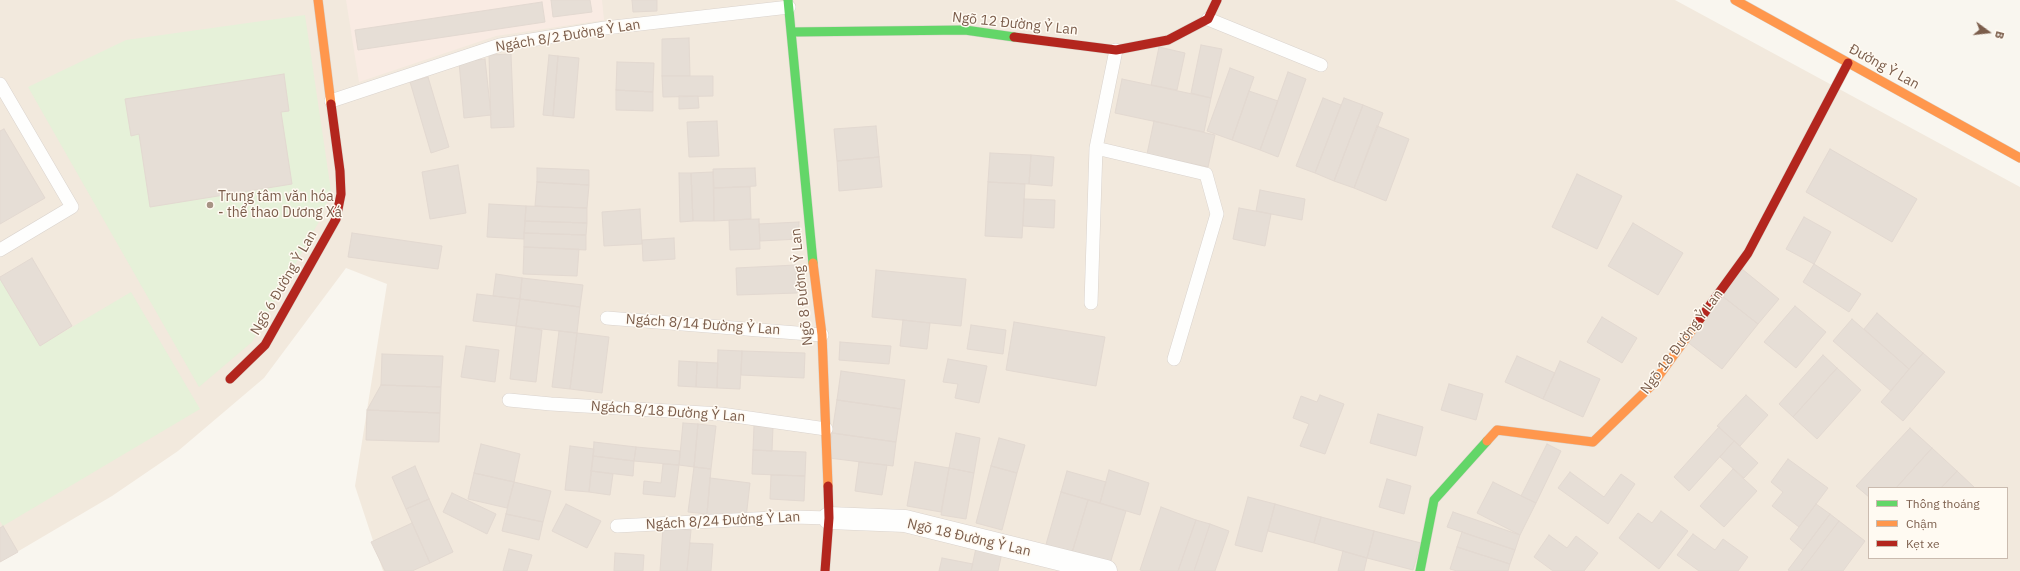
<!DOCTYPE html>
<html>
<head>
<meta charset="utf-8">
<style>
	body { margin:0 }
	#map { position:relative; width:2020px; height:571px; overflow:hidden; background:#f9f6ef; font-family:"IBM Plex Sans",sans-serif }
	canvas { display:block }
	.legend { position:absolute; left:1868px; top:487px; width:140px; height:72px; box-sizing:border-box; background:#fffaf2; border:1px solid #cabbaf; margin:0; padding:5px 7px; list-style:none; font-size:12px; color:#7b5d4b }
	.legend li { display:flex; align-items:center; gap:8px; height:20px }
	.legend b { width:20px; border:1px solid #cabbaf }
	.north { position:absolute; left:1968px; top:12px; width:40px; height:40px; -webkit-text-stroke:3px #fffaf2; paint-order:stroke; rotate:105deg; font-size:11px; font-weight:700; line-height:16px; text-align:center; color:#7b5d4b }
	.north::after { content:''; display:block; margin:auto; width:14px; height:18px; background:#7b5d4b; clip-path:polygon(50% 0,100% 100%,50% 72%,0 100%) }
</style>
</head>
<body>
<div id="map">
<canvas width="2020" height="571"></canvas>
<ul class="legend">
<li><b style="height:5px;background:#63d668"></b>Thông thoáng</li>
<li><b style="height:5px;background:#ff974d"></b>Chậm</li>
<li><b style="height:5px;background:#b3261e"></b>Kẹt xe</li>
</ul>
<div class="north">B</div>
</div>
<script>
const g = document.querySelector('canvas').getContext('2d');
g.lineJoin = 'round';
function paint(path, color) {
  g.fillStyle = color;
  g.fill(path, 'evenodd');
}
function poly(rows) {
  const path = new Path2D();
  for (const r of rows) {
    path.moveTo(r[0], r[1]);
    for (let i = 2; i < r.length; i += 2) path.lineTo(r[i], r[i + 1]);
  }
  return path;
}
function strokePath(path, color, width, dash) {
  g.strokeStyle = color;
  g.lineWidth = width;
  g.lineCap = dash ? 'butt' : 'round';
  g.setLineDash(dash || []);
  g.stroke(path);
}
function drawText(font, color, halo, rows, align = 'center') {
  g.font = font + ' "IBM Plex Sans",sans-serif';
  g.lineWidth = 3;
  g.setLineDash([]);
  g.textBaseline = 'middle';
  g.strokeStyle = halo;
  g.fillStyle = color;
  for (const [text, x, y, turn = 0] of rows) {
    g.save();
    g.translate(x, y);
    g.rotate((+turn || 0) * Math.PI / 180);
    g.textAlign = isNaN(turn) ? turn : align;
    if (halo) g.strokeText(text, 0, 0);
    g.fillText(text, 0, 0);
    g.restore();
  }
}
paint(poly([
	[0,0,1675,0,2020,187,2020,571,383,571,355,486,387,284,346,268,264,378,178,451,112,496,0,562],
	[1869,488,2007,488,2007,558,1869,558]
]), '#f2e9dd');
paint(poly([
	[346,0,602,0,604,20,496,36,359,82]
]), '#f9ebe3');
paint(poly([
	[305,15,331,191,321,218,252,342,199,387,28,87,126,40],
	[0,279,40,346,131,292,200,409,3,526,0,521]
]), '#e6f1d9');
const building = poly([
	[551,0,590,0,592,12,553,17,551,0],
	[632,0,657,0,657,11,633,12,632,0],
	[542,2,545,22,358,50,355,30,542,2],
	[689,38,690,76,662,76,662,39,689,38],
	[1201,45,1222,49,1211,98,1191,93,1201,45],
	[1159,47,1185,53,1177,90,1151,85,1159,47],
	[511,54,514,127,491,128,489,55,511,54],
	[549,55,558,56,553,116,543,115,549,55],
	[558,56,579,58,574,118,553,116,558,56],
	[485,59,491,115,464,118,459,62,485,59],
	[617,62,654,63,653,92,616,90,617,62],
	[1230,68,1254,77,1232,140,1207,131,1230,68],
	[1288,72,1306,79,1278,157,1260,150,1288,72],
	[284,74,289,111,281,112,292,184,150,207,139,134,131,136,125,99,284,74],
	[662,76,713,76,713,96,663,97,662,76],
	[428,77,449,147,431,153,410,82,428,77],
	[1122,79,1211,98,1204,132,1115,113,1122,79],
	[616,90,653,92,653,111,616,110,616,90],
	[1249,91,1278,101,1260,150,1232,140,1249,91],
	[679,96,698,96,699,108,679,109,679,96],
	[1323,98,1341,105,1315,173,1296,166,1323,98],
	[1344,98,1363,105,1334,181,1315,173,1344,98],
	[1363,105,1383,113,1354,188,1334,181,1363,105],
	[717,121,719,156,689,157,687,122,717,121],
	[1154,121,1215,135,1208,167,1147,154,1154,121],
	[876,126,879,157,837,161,834,129,876,126],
	[1377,126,1409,139,1386,201,1354,188,1377,126],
	[4,129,45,198,0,224,0,131,4,129],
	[1830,149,1917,199,1892,242,1806,192,1830,149],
	[990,153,1031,155,1029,184,988,182,990,153],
	[1031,155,1054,157,1052,186,1029,184,1031,155],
	[879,157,882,187,839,191,837,161,879,157],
	[458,165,466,213,430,219,422,172,458,165],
	[537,168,589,170,589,185,537,182,537,168],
	[755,168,756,186,714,188,713,169,755,168],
	[713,172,714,221,693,221,691,173,713,172],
	[679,173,691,173,693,221,680,222,679,173],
	[1577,174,1622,196,1597,249,1552,227,1577,174],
	[537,182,589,185,587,208,535,206,537,182],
	[988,182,1025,184,1022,238,985,236,988,182],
	[750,187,751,219,714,221,714,188,750,187],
	[1260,190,1305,199,1302,220,1256,211,1260,190],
	[1024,199,1055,200,1054,228,1023,226,1024,199],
	[489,204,526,206,524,239,487,237,489,204],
	[526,206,587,208,587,223,525,221,526,206],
	[1239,208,1271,214,1265,246,1233,239,1239,208],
	[640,209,642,244,604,246,602,212,640,209],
	[1804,217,1831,232,1814,264,1786,249,1804,217],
	[759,219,760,249,730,250,729,220,759,219],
	[525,221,587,223,586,235,524,233,525,221],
	[799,222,799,239,760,241,759,224,799,222],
	[1633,223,1683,253,1658,295,1608,266,1633,223],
	[352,233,442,246,438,269,348,257,352,233],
	[524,233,586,235,586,250,524,247,524,233],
	[674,238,675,259,643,261,642,240,674,238],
	[524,247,579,249,577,276,523,274,524,247],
	[32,258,72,326,40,346,0,279,0,277,32,258],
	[1814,264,1861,294,1849,312,1803,282,1814,264],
	[796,265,797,293,737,295,736,268,796,265],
	[1742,269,1779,299,1758,324,1721,295,1742,269],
	[876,270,966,279,961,326,872,317,876,270],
	[496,274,522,278,520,299,493,296,496,274],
	[522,278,583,285,580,307,520,299,522,278],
	[477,294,520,299,516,326,473,321,477,294],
	[1721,295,1758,324,1722,369,1685,340,1721,295],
	[520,299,580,307,577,333,516,326,520,299],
	[1795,306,1826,332,1796,368,1764,342,1795,306],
	[1877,313,1923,353,1909,369,1864,329,1877,313],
	[1602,317,1637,338,1622,363,1587,342,1602,317],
	[1852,319,1909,369,1891,391,1833,341,1852,319],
	[903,320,930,323,927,349,900,346,903,320],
	[1014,322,1105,337,1096,386,1006,370,1014,322],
	[971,325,1006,330,1003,354,967,349,971,325],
	[516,326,542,330,536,382,510,379,516,326],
	[559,331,577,333,570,389,552,387,559,331],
	[577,333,609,337,602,393,570,389,577,333],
	[840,342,891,346,889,364,839,360,840,342],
	[466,346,499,350,495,382,461,377,466,346],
	[718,350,742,351,740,389,717,388,718,350],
	[742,351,805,353,804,378,741,375,742,351],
	[1923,353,1945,372,1903,421,1881,402,1923,353],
	[382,354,443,356,441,387,381,385,382,354],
	[1823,355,1837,368,1793,417,1779,404,1823,355],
	[1517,356,1555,373,1543,399,1505,382,1517,356],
	[948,359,987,366,979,403,955,398,958,384,943,382,948,359],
	[679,361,697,362,696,387,678,386,679,361],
	[1560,361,1600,379,1583,417,1543,399,1560,361],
	[697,362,718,363,717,388,696,387,697,362],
	[1837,368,1861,390,1817,439,1793,417,1837,368],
	[841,371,905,380,901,409,837,400,841,371],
	[1449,384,1483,394,1476,420,1441,410,1449,384],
	[381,385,441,387,440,413,367,410,381,385],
	[1320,395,1344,404,1325,454,1300,446,1309,424,1293,418,1301,396,1317,402,1320,395],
	[1746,395,1768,415,1740,446,1717,426,1746,395],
	[837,400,901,409,896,442,832,433,837,400],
	[367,410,440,413,439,442,366,440,367,410],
	[1378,414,1423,427,1416,456,1370,443,1378,414],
	[683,423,698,424,694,467,679,465,683,423],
	[698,424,716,426,711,469,694,467,698,424],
	[754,426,773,427,772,451,753,450,754,426],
	[1719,427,1734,441,1689,491,1674,477,1719,427],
	[1910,428,1932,448,1896,488,1869,488,1869,497,1856,486,1910,428],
	[832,433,896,442,893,466,829,458,832,433],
	[956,433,980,438,974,473,949,468,956,433],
	[999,438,1025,445,1017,473,991,466,999,438],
	[1734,441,1758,463,1744,478,1720,457,1734,441],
	[594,442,636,447,634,461,593,456,594,442],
	[481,444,520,454,514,482,474,473,481,444],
	[1547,444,1561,451,1536,503,1521,496,1547,444],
	[570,446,594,449,589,492,565,490,570,446],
	[636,447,680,451,679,465,634,461,636,447],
	[1932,448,1957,471,1941,488,1896,488,1932,448],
	[753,450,806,452,805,476,752,474,753,450],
	[593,456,634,461,633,476,591,471,593,456],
	[1788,459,1828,488,1799,527,1772,506,1783,492,1771,482,1788,459],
	[859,462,887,465,882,495,855,491,859,462],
	[915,462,949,468,941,512,907,506,915,462],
	[663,464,679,465,675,497,643,494,644,481,661,483,663,464],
	[415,466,429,499,406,509,392,477,415,466],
	[991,466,1017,473,1002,530,976,523,991,466],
	[694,467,711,469,707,514,688,512,694,467],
	[949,468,974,473,966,519,941,515,949,468],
	[1733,469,1757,491,1724,527,1700,506,1733,469],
	[1109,470,1149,483,1140,515,1100,503,1109,470],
	[591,471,613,474,610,495,589,492,591,471],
	[1067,471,1106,482,1100,503,1061,492,1067,471],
	[1957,471,1975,488,1941,488,1957,471],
	[1570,472,1604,497,1621,474,1635,484,1608,524,1558,488,1570,472],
	[474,473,514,482,507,508,468,499,474,473],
	[771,475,805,476,804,501,770,499,771,475],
	[710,478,750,483,746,518,707,514,710,478],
	[1387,479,1411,486,1404,514,1379,507,1387,479],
	[514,482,551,491,543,522,506,514,514,482],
	[1493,482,1536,503,1520,535,1477,513,1493,482],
	[1061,492,1088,500,1071,556,1045,548,1061,492],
	[452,493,496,514,487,534,443,512,452,493],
	[1248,497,1275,504,1262,552,1235,545,1248,497],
	[429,499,453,552,430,563,406,509,429,499],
	[1088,500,1126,511,1109,567,1071,556,1088,500],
	[566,504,601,521,587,548,552,531,566,504],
	[1275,504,1321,517,1314,543,1268,531,1275,504],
	[1816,504,1830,514,1803,550,1790,539,1816,504],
	[1161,507,1196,520,1178,571,1144,571,1140,570,1161,507],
	[1661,511,1688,531,1659,569,1619,538,1638,513,1652,523,1661,511],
	[1453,512,1520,535,1515,550,1447,527,1453,512],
	[506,514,543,522,539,540,502,531,506,514],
	[1830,514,1839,521,1801,571,1790,571,1788,570,1830,514],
	[1321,517,1374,531,1367,558,1314,543,1321,517],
	[1196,520,1210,524,1194,571,1178,571,1196,520],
	[1839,521,1865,541,1843,571,1801,571,1839,521],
	[412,523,430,563,412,571,385,571,371,542,412,523],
	[1210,524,1229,531,1215,571,1194,571,1210,524],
	[3,526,18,552,0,562,0,528,3,526],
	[663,528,691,530,687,571,660,571,663,528],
	[1374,531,1421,543,1413,570,1367,558,1374,531],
	[1462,532,1515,550,1510,564,1457,547,1462,532],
	[1693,534,1715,550,1723,539,1748,557,1738,571,1699,571,1677,555,1693,534],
	[1549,535,1567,548,1576,536,1598,553,1584,571,1553,571,1534,557,1549,535],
	[690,543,713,544,711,571,687,571,690,543],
	[1457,547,1510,564,1508,571,1457,571,1450,569,1457,547],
	[976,548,1002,553,998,571,971,571,976,548],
	[509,549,532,555,527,571,503,571,509,549],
	[1343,551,1367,558,1364,571,1338,571,1343,551],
	[615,553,644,555,643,571,614,571,615,553],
	[942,558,973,564,971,571,939,571,942,558]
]);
paint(building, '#e6ded6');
strokePath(building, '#e3d9d1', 1);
const lane = poly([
	[1208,19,1321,65],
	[1116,50,1096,148,1206,174,1217,214,1174,359],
	[0,84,72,207,0,250],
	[331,101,500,45,605,28,789,7],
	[1091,303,1096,148],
	[607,318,822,335],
	[509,400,551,404,721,414,826,429],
	[617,526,793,517,829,518]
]);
const street = poly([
	[829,518,905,521,1106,571]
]);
const fast = poly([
	[788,0,813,263],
	[792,32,965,30,1014,37],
	[1420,571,1434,500,1487,441]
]);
const slow = poly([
	[318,0,331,104],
	[1735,0,2020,158],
	[813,263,822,335,828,486],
	[1487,441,1497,430,1593,442,1652,385,1700,319]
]);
const jam = poly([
	[1014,37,1116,50,1168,40,1208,19,1217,0],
	[1700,319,1748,253,1848,63],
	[230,379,265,345,336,219,341,194,340,171,331,104],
	[825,571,829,518,828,486]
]);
strokePath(lane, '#dad3cd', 14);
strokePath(street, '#dad3cd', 23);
strokePath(fast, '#d9d2ca', 10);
strokePath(slow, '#d9d2ca', 10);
strokePath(jam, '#d9d2ca', 10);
strokePath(lane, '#fefefd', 13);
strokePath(street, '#fefefd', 22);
strokePath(fast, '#63d668', 9);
strokePath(slow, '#ff974d', 9);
strokePath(jam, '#b3261e', 9);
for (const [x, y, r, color] of [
	[210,205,4,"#a79384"]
]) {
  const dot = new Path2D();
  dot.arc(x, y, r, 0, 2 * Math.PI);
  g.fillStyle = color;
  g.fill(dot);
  strokePath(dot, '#fffaf2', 1.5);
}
drawText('14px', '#7b5d4b', '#fffaf2', [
	["Ngõ 12 Đường Ỷ Lan",1015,24,6],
	["Ngách 8/2 Đường Ỷ Lan",568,36,-9],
	["Đường Ỷ Lan",1884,67,29],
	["Ngõ 6 Đường Ỷ Lan",284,283,-60],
	["Ngõ 8 Đường Ỷ Lan",802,287,-96],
	["Ngách 8/14 Đường Ỷ Lan",703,325,4],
	["Ngõ 18 Đường Ỷ Lan",1682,342,-53],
	["Ngách 8/18 Đường Ỷ Lan",668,412,4],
	["Ngách 8/24 Đường Ỷ Lan",723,521,-3],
	["Ngõ 18 Đường Ỷ Lan",969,538,13]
]);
drawText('14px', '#7b5d4b', '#fffaf2', [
	["Trung tâm văn hóa",218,197],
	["- thể thao Dương Xá",218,213]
], 'left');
</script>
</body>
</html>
